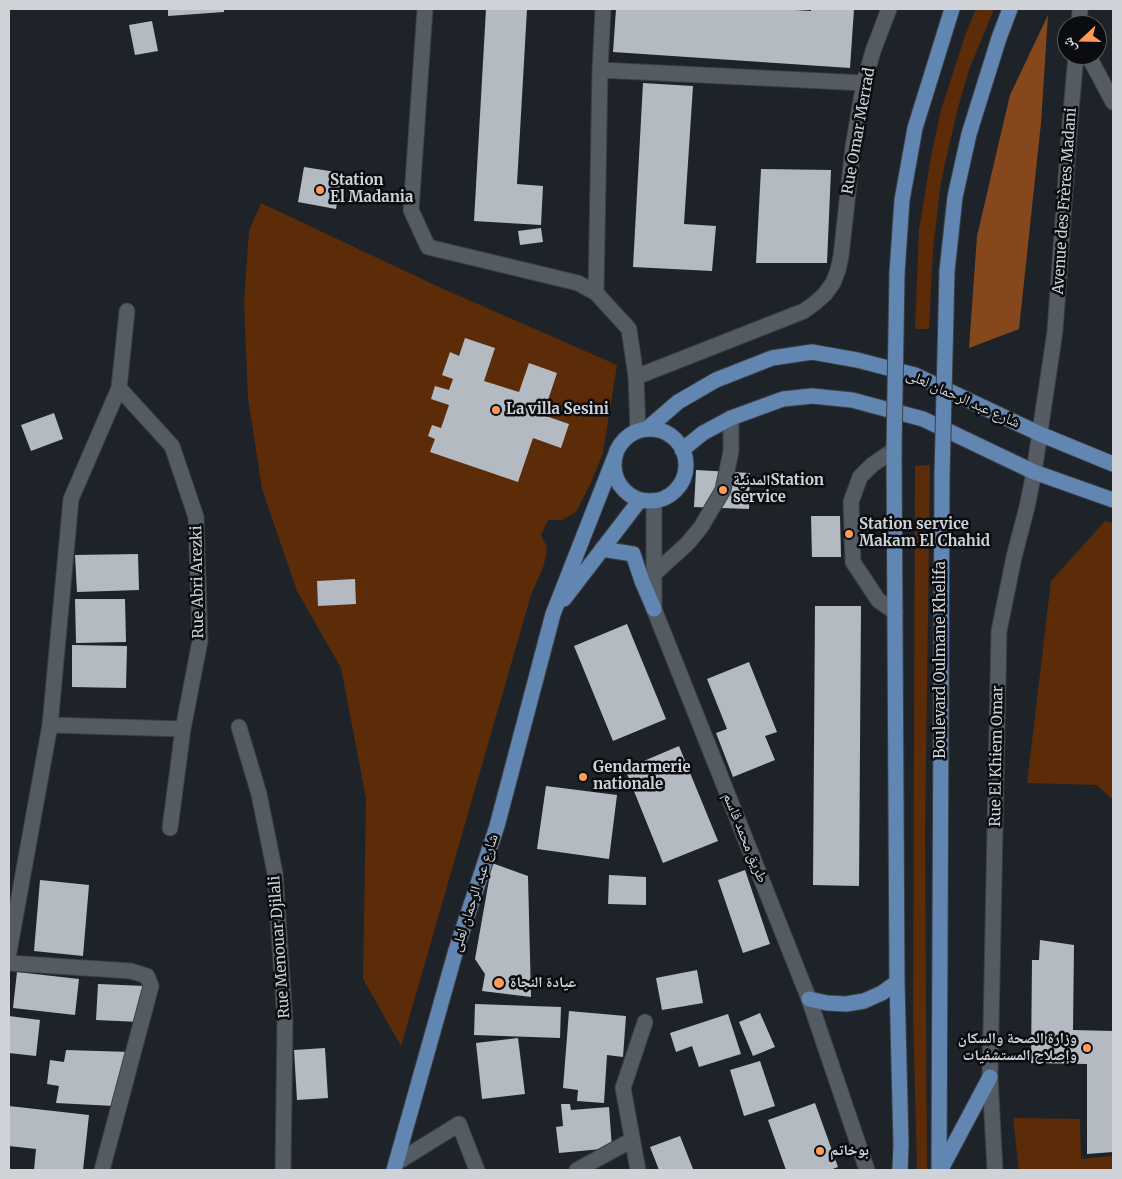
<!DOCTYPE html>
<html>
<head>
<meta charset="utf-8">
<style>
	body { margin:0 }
	#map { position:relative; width:1122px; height:1179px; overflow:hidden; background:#1e2329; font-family:Merriweather,"Noto Naskh Arabic",serif }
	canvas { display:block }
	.frame { position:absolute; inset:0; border:10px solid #cfd3d7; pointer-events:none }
	.north { position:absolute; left:1057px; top:15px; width:50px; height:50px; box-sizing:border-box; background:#0a0c0f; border:1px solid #595c5f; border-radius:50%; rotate:249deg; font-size:14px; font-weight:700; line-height:20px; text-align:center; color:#cfd3d7 }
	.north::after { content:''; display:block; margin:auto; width:18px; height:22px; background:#fe9b59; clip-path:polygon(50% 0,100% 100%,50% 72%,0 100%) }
</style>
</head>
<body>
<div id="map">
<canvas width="1122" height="1179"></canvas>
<div class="frame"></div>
<div class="north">ش</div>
</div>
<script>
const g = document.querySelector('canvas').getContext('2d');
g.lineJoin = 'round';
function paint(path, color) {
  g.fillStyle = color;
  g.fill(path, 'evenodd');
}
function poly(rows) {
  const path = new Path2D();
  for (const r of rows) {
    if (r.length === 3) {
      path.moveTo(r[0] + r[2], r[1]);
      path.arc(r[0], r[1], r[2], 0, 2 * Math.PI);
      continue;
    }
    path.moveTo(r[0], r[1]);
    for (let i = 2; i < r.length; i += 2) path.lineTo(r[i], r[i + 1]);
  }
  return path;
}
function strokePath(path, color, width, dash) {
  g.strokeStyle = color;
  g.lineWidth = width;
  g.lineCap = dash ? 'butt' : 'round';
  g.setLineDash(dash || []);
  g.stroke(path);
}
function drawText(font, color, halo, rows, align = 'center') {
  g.font = font + ' Merriweather,"Noto Naskh Arabic",serif';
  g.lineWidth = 5;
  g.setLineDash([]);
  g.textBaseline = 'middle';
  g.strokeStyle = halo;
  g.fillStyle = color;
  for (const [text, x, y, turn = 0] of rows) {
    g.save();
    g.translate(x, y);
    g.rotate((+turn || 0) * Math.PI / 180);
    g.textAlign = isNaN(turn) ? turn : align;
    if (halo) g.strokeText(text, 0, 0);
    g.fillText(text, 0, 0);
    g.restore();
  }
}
paint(poly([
	[976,9,994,9,969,70,957,111,941,182,933,249,929,329,915,329,919,230,931,157,941,110,966,33],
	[261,203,439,287,617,365,603,453,590,485,576,512,562,520,548,520,541,535,547,547,544,565,531,595,401,1046,363,979,366,798,341,668,297,591,262,489,248,398,244,302,249,231],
	[930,465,925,835,927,1170,917,1170,913,1014,915,466],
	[1105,521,1113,523,1113,800,1097,785,1027,783,1051,581],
	[1013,1118,1080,1119,1081,1159,1113,1156,1113,1170,1019,1170]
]), '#5b2c07');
paint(poly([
	[1048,15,1041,123,1019,329,969,348,977,236,1010,95]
]), '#85471b');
paint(poly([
	[168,9,224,9,224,12,168,16],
	[486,9,527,9,517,184,543,186,541,225,474,221],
	[616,9,779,9,811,11,811,9,854,9,850,68,613,52],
	[152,21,158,51,135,55,129,25],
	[643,83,693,86,684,224,716,226,712,271,633,267],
	[304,167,342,173,336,209,298,202],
	[761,169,831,170,827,263,756,263],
	[541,228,543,242,520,245,518,231],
	[465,338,495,348,484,381,519,392,529,363,557,373,543,415,569,424,561,448,533,438,518,482,430,452,435,439,428,436,432,425,441,428,449,405,431,399,435,386,449,390,453,379,442,375,450,352,459,356],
	[54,413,63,439,31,451,21,425],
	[696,470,750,473,749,509,694,507],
	[811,516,840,516,841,557,812,557],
	[138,554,139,590,77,592,75,555],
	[355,579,356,604,318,606,317,581],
	[75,599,125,599,126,642,76,643],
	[815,606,861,606,859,886,813,885],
	[627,624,666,719,613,741,574,646],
	[72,645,127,646,126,688,72,687],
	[749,662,777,732,765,736,775,760,733,777,716,733,727,729,707,679],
	[679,746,718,841,663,863,625,769],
	[546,786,617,795,609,859,537,849],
	[492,863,528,876,531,997,482,991,485,974,475,959],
	[745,870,770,944,743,953,718,880],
	[609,875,646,877,646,905,608,904],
	[40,880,89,885,83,956,34,951],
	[1040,940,1074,945,1073,1030,1113,1031,1113,1152,1087,1154,1087,1064,1031,1063,1032,960,1039,960],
	[697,970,703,1003,662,1010,656,978],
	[17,972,79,979,75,1015,13,1008],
	[98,984,145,986,140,1022,96,1020],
	[475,1004,561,1007,560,1038,474,1035],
	[569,1011,626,1016,623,1057,607,1055,604,1103,577,1101,578,1090,563,1088],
	[760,1013,775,1047,753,1056,739,1022],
	[728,1014,741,1054,699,1067,692,1046,676,1052,670,1033],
	[9,1016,40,1020,36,1056,9,1053],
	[518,1038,525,1094,482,1099,476,1043],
	[325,1048,328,1098,297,1100,294,1050],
	[66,1050,130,1052,114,1106,56,1103,59,1086,47,1084,50,1060,64,1062],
	[760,1061,775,1106,744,1116,730,1070],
	[815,1103,838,1167,830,1170,786,1170,768,1120],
	[561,1104,570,1104,571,1110,609,1107,612,1148,559,1153,556,1127,563,1126],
	[9,1106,89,1115,83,1170,34,1170,36,1149,9,1146],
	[680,1136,693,1169,659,1170,650,1147]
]), '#b3bac2');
const minor = poly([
	[425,9,411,210,428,247,578,283,596,293,629,329,636,377,638,431],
	[1079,25,1080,9],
	[1088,55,1113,102],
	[600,70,864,83],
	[596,293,600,70,603,9],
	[636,377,804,311,815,303,825,294,833,283,838,270,841,256,853,147,864,83,873,51,889,9],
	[119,388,172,446,196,517,200,641,183,729,170,828],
	[894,450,872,465,860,477,851,502,853,562,878,600,895,612],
	[654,501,654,609,809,999,867,1170],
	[655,573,688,543,701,527,723,490,731,451,731,418],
	[50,725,183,729],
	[239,727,259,794,275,873,285,1021,283,1170],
	[9,952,50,725,71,499,119,388,127,311],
	[9,963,131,971,147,976,151,986,102,1170],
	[396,1163,459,1124,477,1170],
	[577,1170,632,1140],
	[638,1170,623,1088,645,1022],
	[995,1170,990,1077,999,631,1014,557,1027,507,1034,472,1055,331,1070,123,1076,55]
]);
const major = poly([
	[947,271,955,197,969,134,999,38,1010,9],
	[897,273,902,200,915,128,952,9],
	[648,428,678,402,716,380,772,358,812,352,857,360,915,375,1040,434,1113,464],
	[650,465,36],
	[682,450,703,433,731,418,783,399,812,396,852,400,923,419,1034,472,1113,500],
	[894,450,897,982,901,1145,900,1170],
	[602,549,633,554,642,581,654,609],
	[564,599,640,500],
	[809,999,827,1003,846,1004,864,1001,882,993,897,982],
	[941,1169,990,1077],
	[394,1170,456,950,497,826,553,614,615,456],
	[939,1170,942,476]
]);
strokePath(minor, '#3c4045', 17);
strokePath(major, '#3c4045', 17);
strokePath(minor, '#555b63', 15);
strokePath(major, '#6286b2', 15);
const majorBridge = poly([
	[894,450,897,273],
	[942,476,947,271]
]);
strokePath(majorBridge, '#3c4045', 17, []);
strokePath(majorBridge, '#6286b2', 15);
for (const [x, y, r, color] of [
	[320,190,5,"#fe9b59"],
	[496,410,5,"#fe9b59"],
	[723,490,5,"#fe9b59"],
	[849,534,5,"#fe9b59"],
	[583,777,5,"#fe9b59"],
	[499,983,6,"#fe9b59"],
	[1087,1048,5,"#fe9b59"],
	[820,1151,5,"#fe9b59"]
]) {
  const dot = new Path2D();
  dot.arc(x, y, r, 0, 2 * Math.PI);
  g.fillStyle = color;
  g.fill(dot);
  strokePath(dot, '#0a0c0f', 2);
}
drawText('15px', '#cfd3d7', '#0a0c0f', [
	["Rue Omar Merrad",859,131,-80],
	["Avenue des Frères Madani",1065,201,-86],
	["شارع عبد الرحمان لعلى",963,399,24],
	["Rue Abri Arezki",198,582,-91],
	["Boulevard Oulmane Khelifa",941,660,-90],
	["Rue El Khiem Omar",997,756,-89],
	["طريق محمد قاسم",745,838,68],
	["شارع عبد الرحمان لعلى",475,893,-72],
	["Rue Menouar Djilali",280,947,-94]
]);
drawText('bold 15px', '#cfd3d7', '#0a0c0f', [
	["Station",330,181],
	["El Madania",330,198],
	["La villa Sesini",506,410],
	["المدنيةStation",733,481],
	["service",733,498],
	["Station service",859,525],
	["Makam El Chahid",859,542],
	["Gendarmerie",593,768],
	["nationale",593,785],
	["عيادة النجاة",510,983],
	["وزارة الصحة والسكان",1077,1039,"right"],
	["وإصلاح المستشفيات",1077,1056,"right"],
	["بوخاتم",830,1151]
], 'left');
</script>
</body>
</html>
